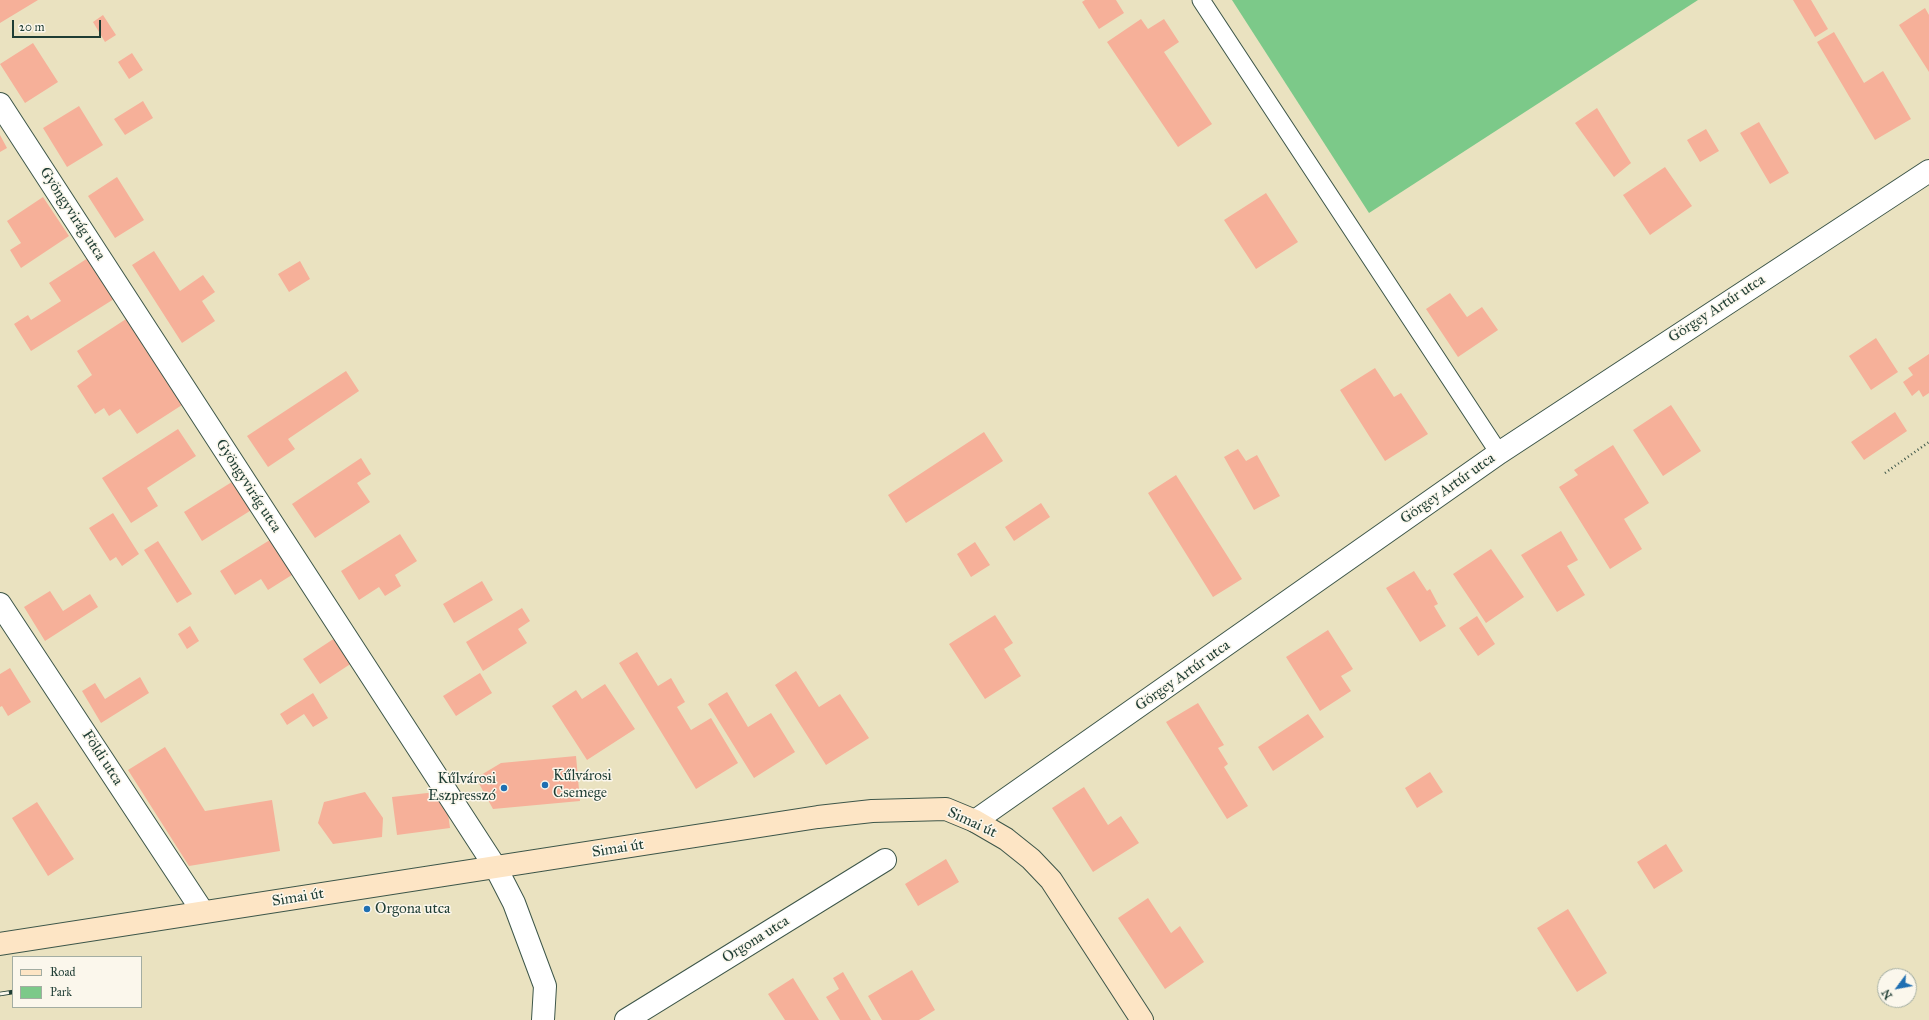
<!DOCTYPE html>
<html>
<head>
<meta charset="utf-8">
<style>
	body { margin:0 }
	#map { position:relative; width:1929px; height:1020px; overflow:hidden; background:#eae2c0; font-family:"IM FELL Great Primer",serif }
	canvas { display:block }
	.legend { position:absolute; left:12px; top:956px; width:130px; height:52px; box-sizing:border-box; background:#fbf7ec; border:1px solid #a3ada2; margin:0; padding:5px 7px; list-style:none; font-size:12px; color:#1f3d34 }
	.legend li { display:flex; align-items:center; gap:8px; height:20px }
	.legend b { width:20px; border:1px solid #a3ada2 }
	.north { position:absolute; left:1877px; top:968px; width:40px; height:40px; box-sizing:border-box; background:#fbf7ec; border:1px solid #a3ada2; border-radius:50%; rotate:238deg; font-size:11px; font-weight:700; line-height:16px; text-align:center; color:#1f3d34 }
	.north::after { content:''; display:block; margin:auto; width:14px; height:18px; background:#1f6fb2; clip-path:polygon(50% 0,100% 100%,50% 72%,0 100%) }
	.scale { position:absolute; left:12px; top:20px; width:89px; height:18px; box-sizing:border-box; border:2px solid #1f3d34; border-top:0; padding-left:5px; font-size:12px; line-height:14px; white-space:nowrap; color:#1f3d34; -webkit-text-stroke:3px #fbf7ec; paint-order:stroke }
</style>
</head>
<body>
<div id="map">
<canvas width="1929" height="1020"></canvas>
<ul class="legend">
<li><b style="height:5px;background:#fde5c5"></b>Road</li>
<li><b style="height:11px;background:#7cc989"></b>Park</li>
</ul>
<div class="north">N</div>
<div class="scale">20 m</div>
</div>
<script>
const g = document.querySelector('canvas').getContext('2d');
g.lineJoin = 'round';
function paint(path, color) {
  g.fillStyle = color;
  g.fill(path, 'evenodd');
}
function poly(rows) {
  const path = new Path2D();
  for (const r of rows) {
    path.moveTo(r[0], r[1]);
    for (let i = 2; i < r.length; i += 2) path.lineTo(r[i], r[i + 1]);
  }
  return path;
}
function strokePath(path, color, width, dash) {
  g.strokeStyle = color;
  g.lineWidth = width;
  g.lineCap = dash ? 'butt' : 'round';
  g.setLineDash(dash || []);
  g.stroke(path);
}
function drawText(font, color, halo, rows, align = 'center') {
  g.font = font + ' "IM FELL Great Primer",serif';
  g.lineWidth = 3;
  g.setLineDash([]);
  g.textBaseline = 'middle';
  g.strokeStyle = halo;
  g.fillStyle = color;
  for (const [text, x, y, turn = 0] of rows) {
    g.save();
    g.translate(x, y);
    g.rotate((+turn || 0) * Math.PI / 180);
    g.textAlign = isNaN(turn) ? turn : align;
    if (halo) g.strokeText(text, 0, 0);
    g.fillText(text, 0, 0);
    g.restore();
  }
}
paint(poly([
	[1232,0,1698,0,1369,213]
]), '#7cc989');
paint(poly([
	[0,0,38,0,0,23],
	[1085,0,1116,0,1124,13,1099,29,1082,2],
	[1793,0,1811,0,1828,29,1815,37],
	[1925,8,1929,15,1929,72,1899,25],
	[103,15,116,35,105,42,93,22],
	[1141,19,1148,29,1164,19,1179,42,1164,52,1212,124,1178,147,1107,42],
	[1834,32,1864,83,1883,71,1911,119,1875,140,1817,42],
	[33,43,58,82,25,103,0,64],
	[132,53,143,70,129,79,118,62],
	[143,101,153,118,125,135,114,119],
	[79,106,103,145,67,167,43,128],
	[1597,108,1631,163,1614,177,1575,123],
	[1759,122,1789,173,1770,184,1740,133],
	[1706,129,1719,151,1700,162,1687,140],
	[0,135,7,148,0,152],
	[1665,167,1692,206,1650,235,1623,195],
	[117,177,144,220,115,238,88,196],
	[1266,193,1298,242,1256,269,1224,220],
	[43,197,69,236,21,268,10,250,21,243,7,221],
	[154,251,180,291,203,275,215,292,202,301,215,321,182,343,132,265],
	[88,258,114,299,31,351,14,324,28,315,31,320,61,301,49,283],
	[300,261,310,279,289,292,278,274],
	[1450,293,1467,317,1482,307,1498,330,1458,357,1426,309],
	[126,319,182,405,137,434,120,409,109,416,104,408,95,414,77,386,92,375,77,351],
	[1876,338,1898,372,1871,390,1849,356],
	[1929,354,1929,393,1923,397,1919,390,1912,396,1903,382,1913,375,1908,368],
	[1375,368,1394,397,1401,393,1428,434,1385,461,1340,390],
	[346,371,359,391,288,439,295,449,268,467,247,436],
	[1671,405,1701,451,1663,476,1633,430],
	[1895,412,1907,431,1864,460,1851,442],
	[178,429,196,456,147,488,158,506,131,523,102,478],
	[984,432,1003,461,906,523,888,495],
	[1613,445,1649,503,1624,519,1642,549,1610,569,1559,487,1578,475,1574,470],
	[1238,449,1246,461,1257,455,1280,496,1254,510,1224,457],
	[361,458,371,474,357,483,370,502,315,538,292,504],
	[1176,475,1242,579,1213,597,1148,493],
	[235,480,253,509,202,541,184,512],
	[1041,503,1050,517,1014,541,1005,527],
	[113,513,139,554,122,566,116,557,110,561,89,528],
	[1561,531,1578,560,1567,566,1585,595,1557,612,1521,555],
	[400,534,417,561,395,575,401,586,385,596,379,587,359,600,341,571],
	[273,538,295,573,268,590,261,579,235,595,220,571],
	[158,541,192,594,177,603,144,550],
	[975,542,990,565,971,577,957,554],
	[1491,549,1524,597,1486,623,1453,574],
	[1414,571,1427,591,1430,589,1438,604,1434,606,1446,626,1420,642,1386,588],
	[482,581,493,600,454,623,443,604],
	[50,591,63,611,90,594,98,607,45,641,24,607],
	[522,608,530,621,518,629,527,643,483,671,466,642],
	[995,615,1013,643,1004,649,1021,676,985,699,949,644],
	[1477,616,1495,644,1478,656,1459,628],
	[190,626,199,641,187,649,178,634],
	[1328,630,1353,669,1341,676,1351,691,1320,711,1286,657],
	[338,636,355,661,320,684,303,659],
	[637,652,658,686,671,678,685,702,677,707,691,730,711,718,738,763,696,789,619,663],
	[10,668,31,702,8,716,2,706,0,707,0,674],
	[796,671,819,707,840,694,869,738,826,765,775,685],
	[480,673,492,693,456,716,443,696],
	[140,677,149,693,101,723,82,691,95,683,105,699],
	[605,684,635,729,587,760,552,706,576,690,582,699],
	[727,692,748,727,771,713,795,752,754,778,708,704],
	[313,693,328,718,313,727,304,714,287,725,280,714],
	[1198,703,1224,745,1218,748,1228,764,1224,767,1248,806,1227,819,1166,722],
	[1308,714,1324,737,1273,771,1258,747],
	[165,747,205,811,272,800,280,851,189,866,128,770],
	[576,756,580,801,493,809,476,778,501,763],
	[1430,772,1443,792,1417,808,1405,788],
	[1084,787,1108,825,1121,816,1139,843,1093,872,1052,808],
	[445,791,450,828,397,835,392,797],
	[365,792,383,818,382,837,333,844,318,823,324,802],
	[37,802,74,859,48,876,12,818],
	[1666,844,1683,871,1654,889,1637,862],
	[946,859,959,882,918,906,905,884],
	[1148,898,1171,933,1180,926,1204,962,1165,989,1118,918],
	[1568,909,1607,973,1577,992,1537,928],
	[912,970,935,1010,919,1020,882,1020,868,996],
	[843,972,871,1020,840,1020,826,997,839,989,833,978],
	[793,978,819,1020,785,1020,768,994]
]), '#f6b099');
const service = poly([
	[1201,0,1499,453]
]);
const minor = poly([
	[0,104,496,868,514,903,545,986,543,1020],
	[0,604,203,912],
	[975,821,1499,453,1929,171],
	[626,1020,885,860]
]);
const secondary = poly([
	[0,944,818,817,872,811,946,809,975,821,1006,839,1031,859,1051,880,1142,1020]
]);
strokePath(service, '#3d5649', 19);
strokePath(minor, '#3d5649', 24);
strokePath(secondary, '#3d5649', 24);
strokePath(poly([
	[1885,473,1929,442]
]), '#3d5649', 2.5, [1, 3]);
strokePath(service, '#fff', 17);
strokePath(minor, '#fff', 22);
strokePath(secondary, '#fde5c5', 22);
const rail = poly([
	[0,994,13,992]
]);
strokePath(rail, '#1f3d34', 4.5);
strokePath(rail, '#fbf7ec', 3, [9]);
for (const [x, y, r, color] of [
	[545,785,4,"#1f6fb2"],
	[504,788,4,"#1f6fb2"],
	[367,909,4,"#1f6fb2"]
]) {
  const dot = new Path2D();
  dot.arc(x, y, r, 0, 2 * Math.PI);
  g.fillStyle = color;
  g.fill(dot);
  strokePath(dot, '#fbf7ec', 1.5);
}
drawText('15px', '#1f3d34', '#fbf7ec', [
	["Gyöngyvirág utca",72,214,57],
	["Görgey Artúr utca",1717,309,-33],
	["Gyöngyvirág utca",248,486,57],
	["Görgey Artúr utca",1448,489,-35],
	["Görgey Artúr utca",1183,676,-35],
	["Földi utca",102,758,57],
	["Simai út",972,823,25],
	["Simai út",618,849,-9],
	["Simai út",298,898,-9],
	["Orgona utca",756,940,-32]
]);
drawText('15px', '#1f3d34', '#fbf7ec', [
	["Kűlvárosi",553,776],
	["Csemege",553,793],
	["Kűlvárosi",496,779,"right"],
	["Eszpresszó",496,796,"right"],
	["Orgona utca",375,909]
], 'left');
</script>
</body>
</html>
